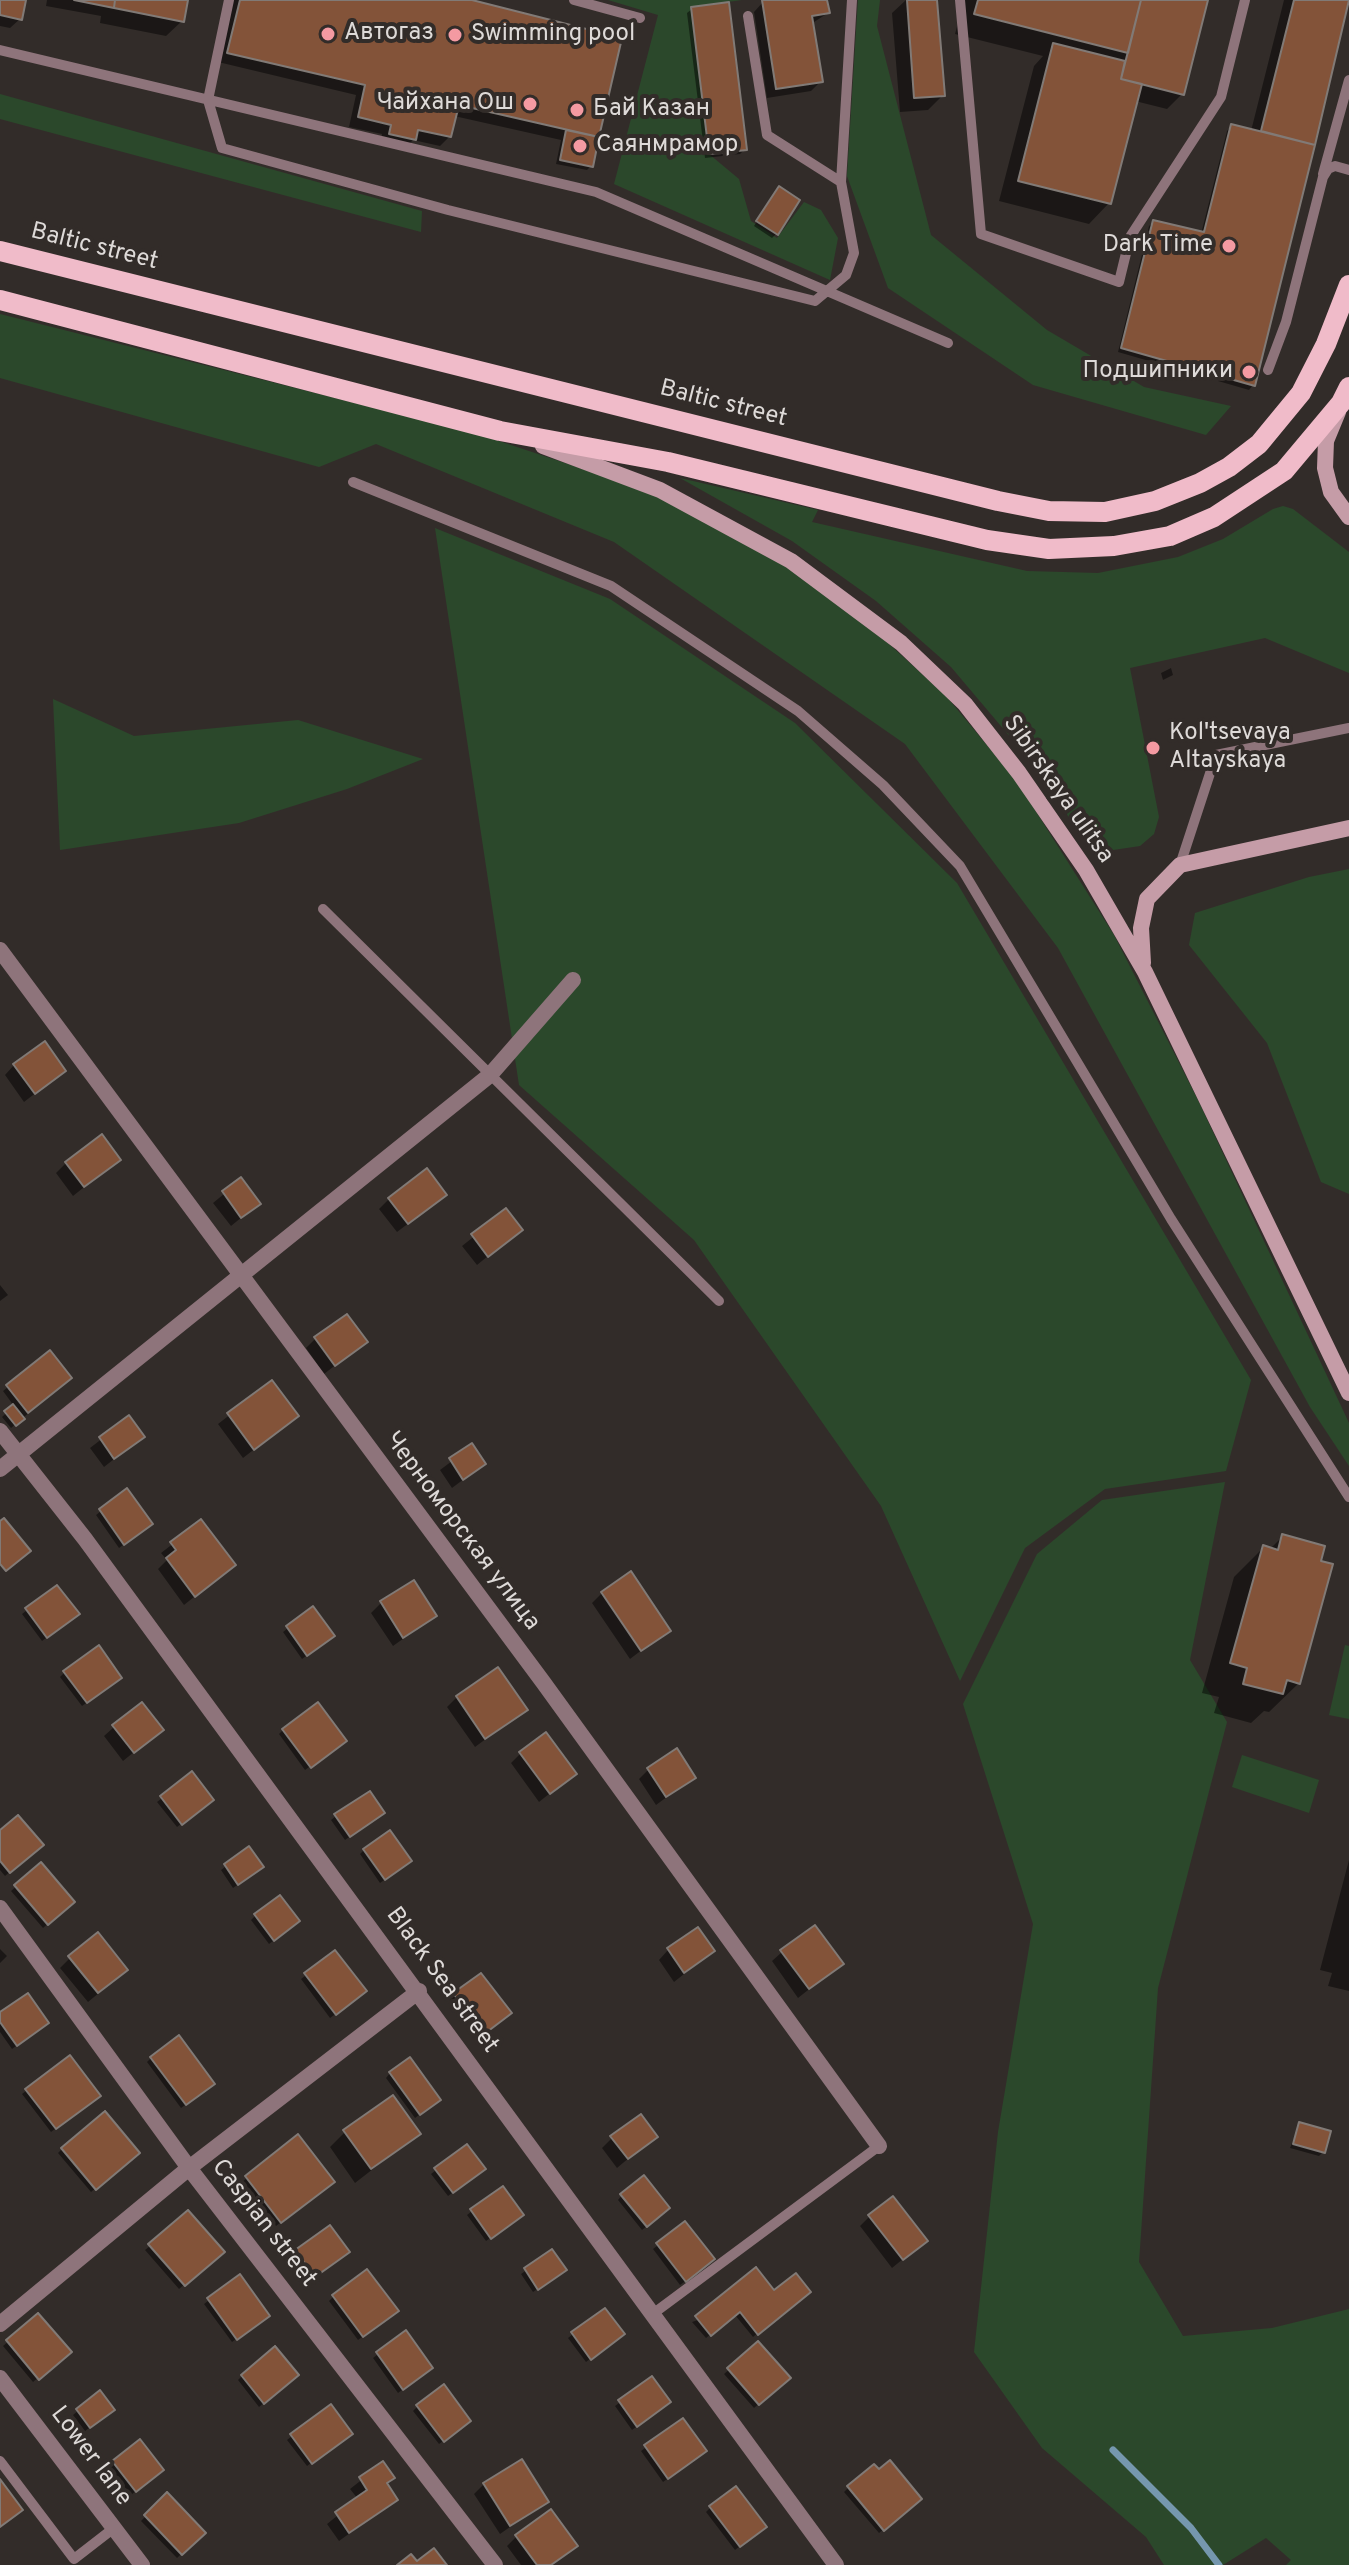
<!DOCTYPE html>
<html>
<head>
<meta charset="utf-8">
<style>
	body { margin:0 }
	canvas { display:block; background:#322c29 }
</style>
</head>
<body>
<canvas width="1349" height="2565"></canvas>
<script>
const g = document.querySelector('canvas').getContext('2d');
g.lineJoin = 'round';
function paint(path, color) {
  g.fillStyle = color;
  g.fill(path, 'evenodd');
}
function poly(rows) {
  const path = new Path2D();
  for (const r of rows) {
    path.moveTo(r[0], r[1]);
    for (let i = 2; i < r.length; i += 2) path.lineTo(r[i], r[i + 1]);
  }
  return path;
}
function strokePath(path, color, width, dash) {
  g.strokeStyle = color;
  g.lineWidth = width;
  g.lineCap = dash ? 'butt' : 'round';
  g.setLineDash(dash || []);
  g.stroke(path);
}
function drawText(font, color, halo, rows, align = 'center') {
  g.font = font + ' Overpass,sans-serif';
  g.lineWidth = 8;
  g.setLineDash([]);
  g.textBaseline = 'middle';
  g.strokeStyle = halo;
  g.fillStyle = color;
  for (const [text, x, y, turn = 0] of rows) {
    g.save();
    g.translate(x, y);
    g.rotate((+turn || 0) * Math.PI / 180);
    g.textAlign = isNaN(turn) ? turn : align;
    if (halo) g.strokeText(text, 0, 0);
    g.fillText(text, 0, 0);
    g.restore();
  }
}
paint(poly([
	[608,0,742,0,691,7,709,154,739,179,751,221,777,238,804,202,821,210,838,238,830,280,614,184,658,15],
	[858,0,880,0,877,26,931,235,1047,330,1144,387,1231,406,1206,435,1033,385,888,288,847,176],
	[0,94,422,211,421,232,0,119],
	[0,314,475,433,646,490,782,561,877,633,946,696,1016,780,1114,935,1198,1100,1349,1423,1349,1466,1310,1407,1058,948,905,744,614,542,376,444,319,467,0,378],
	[680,478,818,510,812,522,1027,571,1098,573,1178,557,1223,539,1273,509,1283,506,1293,509,1349,552,1349,673,1265,638,1130,668,1159,817,1154,834,1140,846,1093,853,1033,764,951,667,876,601,792,541],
	[435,528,610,599,795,723,957,883,1251,1380,1226,1471,1105,1489,1025,1548,960,1681,881,1506,694,1240,519,1085],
	[53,699,134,736,298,720,423,759,347,789,239,823,60,850],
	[1349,869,1349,1194,1321,1182,1267,1043,1189,945,1195,913,1309,877],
	[1225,1482,1190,1660,1227,1722,1158,1988,1139,2262,1183,2336,1272,2328,1349,2309,1349,2565,1286,2565,1291,2560,1266,2538,1223,2565,1164,2565,1146,2537,1042,2448,974,2352,998,2132,1033,1924,963,1704,1037,1554,1102,1500],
	[1345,1645,1349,1646,1349,1719,1329,1715],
	[1242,1755,1319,1780,1309,1813,1232,1787]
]), '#2b482b');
paint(poly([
	[0,0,24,0,20,19,10,28,0,26],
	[47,0,186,0,182,21,166,36,100,23,101,16,46,6],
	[233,0,463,0,620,39,591,166,587,170,556,164,561,140,454,116,450,136,440,146,413,140,404,149,380,143,382,134,349,127,356,95,218,62],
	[778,0,825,0,828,13,811,24,821,81,811,91,767,98,754,12,763,2],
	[906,0,935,0,943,95,928,110,900,112,892,13],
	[964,0,1206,0,1182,94,1167,109,1135,101,1109,203,1089,224,999,201,1034,66,1043,56,955,34],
	[1284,0,1349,0,1253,385,1249,390,1118,352,1149,226,1154,222,1201,234,1227,131,1231,126,1251,131],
	[692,9,745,149,740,154,705,158,687,13],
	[775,193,776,234,772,238,754,226],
	[1171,668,1173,675,1163,680,1161,673],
	[14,1065,64,1071,24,1102,5,1075],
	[118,1160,73,1196,56,1173,66,1163],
	[241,1180,258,1204,231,1226,213,1203],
	[389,1199,434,1204,397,1232,379,1209],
	[506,1211,520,1230,477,1265,462,1246],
	[0,1285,8,1295,0,1301],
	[315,1339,365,1342,324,1374,306,1348],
	[50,1353,65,1382,11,1428,2,1417,14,1406,3,1391],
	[272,1382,297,1416,243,1458,218,1424],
	[129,1418,142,1437,104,1467,90,1448],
	[472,1446,484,1464,452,1488,440,1470],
	[127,1491,146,1528,119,1548,96,1515],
	[201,1522,234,1565,184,1605,158,1569,167,1560,161,1553],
	[1283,1536,1299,1683,1269,1712,1264,1711,1251,1723,1214,1713,1219,1697,1202,1693,1234,1577,1263,1548,1270,1549],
	[57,1587,73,1618,42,1641,22,1614],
	[602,1593,668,1630,630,1659,592,1603],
	[381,1603,435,1616,393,1646,371,1613],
	[312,1609,328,1640,302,1659,283,1632],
	[64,1673,115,1682,82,1706,60,1677],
	[457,1697,525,1710,475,1747,447,1707],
	[114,1727,161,1730,123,1761,104,1736],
	[283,1730,340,1745,305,1770,279,1734],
	[520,1754,574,1774,539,1802,511,1763],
	[649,1769,694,1777,656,1805,639,1779],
	[192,1774,207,1804,177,1827,157,1802],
	[336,1816,378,1817,345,1840,331,1820],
	[0,1833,37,1849,5,1876,0,1870],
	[249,1849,257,1871,233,1888,221,1870],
	[364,1850,405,1865,380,1883,360,1854],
	[1349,1860,1349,1991,1328,1986,1332,1973,1320,1970],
	[41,1865,73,1902,43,1928,11,1891],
	[256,1915,293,1926,269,1944,251,1920],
	[0,1949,7,1956,0,1963],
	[668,1950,713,1951,674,1982,659,1960],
	[782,1952,841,1964,798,1998,772,1961],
	[335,1953,360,1996,330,2018,301,1979],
	[70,1958,116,1979,88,2002,60,1968],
	[481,1975,505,2018,478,2037,450,1999],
	[0,2014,42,2027,12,2049,0,2032],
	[151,2058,209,2088,181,2108,147,2062],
	[390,2073,434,2104,415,2118,386,2078],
	[27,2090,94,2100,51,2132,22,2094],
	[1300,2124,1323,2152,1319,2156,1290,2148],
	[345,2132,418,2134,355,2183,330,2147],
	[655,2136,617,2168,602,2148,612,2138],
	[298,2137,328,2186,276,2226,242,2182],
	[62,2149,133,2157,91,2192,58,2153],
	[436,2170,479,2173,448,2196,431,2174],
	[622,2195,663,2213,642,2230,618,2200],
	[472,2211,517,2219,486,2241,467,2215],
	[869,2217,925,2241,892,2268,860,2226],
	[685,2224,709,2264,680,2285,653,2249],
	[329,2228,343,2256,310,2280,292,2256],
	[150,2246,218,2256,179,2289,145,2250],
	[552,2252,560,2274,533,2292,521,2274],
	[239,2277,263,2320,232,2342,204,2304],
	[774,2293,804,2296,753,2337,735,2315,706,2338,692,2322],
	[333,2297,392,2315,358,2340,329,2301],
	[38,2316,69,2352,33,2382,3,2346],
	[405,2333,426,2372,398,2393,373,2358],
	[573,2334,618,2338,586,2362,568,2338],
	[758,2344,788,2378,754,2408,724,2374],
	[242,2376,292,2379,259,2407,238,2380],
	[651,2379,664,2406,632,2430,615,2406],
	[99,2393,108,2414,85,2431,73,2415],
	[417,2407,465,2425,439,2444,413,2411],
	[683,2420,700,2455,663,2482,641,2451],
	[292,2436,346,2438,307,2466,287,2440],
	[139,2442,157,2474,131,2495,109,2467],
	[383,2463,385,2485,396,2500,339,2541,327,2524,358,2499,350,2489],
	[484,2484,547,2501,500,2534,474,2494],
	[849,2487,915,2504,879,2533,844,2492],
	[167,2495,203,2533,177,2558,141,2521],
	[710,2508,760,2531,735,2550,706,2512],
	[517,2536,575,2545,552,2565,521,2565,507,2546]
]), '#0007');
strokePath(poly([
	[1113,2450,1191,2528,1219,2565]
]), '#7597ae', 7);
const building = poly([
	[0,0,26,0,22,20,0,15,0,0],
	[74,0,115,0,114,8,74,0],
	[115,0,188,0,184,22,114,8,115,0],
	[240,0,472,0,622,38,599,137,459,105,451,137,418,130,416,140,389,134,391,125,358,117,365,85,227,53,240,0],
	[762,0,827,0,830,13,812,16,823,82,776,89,762,0],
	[907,0,937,0,945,96,914,98,907,0],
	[978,0,1141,0,1128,53,974,14,978,0],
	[1141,0,1208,0,1184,95,1121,79,1141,0],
	[1294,0,1349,0,1315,145,1261,131,1294,0],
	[729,2,747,150,709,154,691,7,729,2],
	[1053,43,1125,61,1121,79,1142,84,1111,204,1018,181,1053,43],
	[1231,124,1315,145,1255,386,1121,348,1153,220,1204,232,1231,124],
	[566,130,599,137,593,167,560,160,566,130],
	[779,186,800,200,778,235,756,221,779,186],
	[45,1041,66,1071,35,1094,13,1064,45,1041],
	[102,1134,121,1160,84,1187,65,1162,102,1134],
	[427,1168,447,1195,408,1224,388,1198,427,1168],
	[241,1177,261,1204,241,1218,222,1191,241,1177],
	[506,1208,523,1230,488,1257,471,1234,506,1208],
	[347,1314,368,1342,335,1366,314,1337,347,1314],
	[50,1350,72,1378,28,1413,6,1385,50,1350],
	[272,1380,299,1416,254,1450,227,1413,272,1380],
	[13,1404,25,1419,16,1426,4,1411,13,1404],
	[129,1415,145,1437,114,1459,99,1437,129,1415],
	[472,1443,486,1464,463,1480,449,1458,472,1443],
	[127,1488,153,1524,124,1545,99,1509,127,1488],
	[4,1518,31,1551,6,1571,0,1564,0,1521,4,1518],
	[201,1519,236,1565,195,1597,166,1558,176,1550,170,1542,201,1519],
	[1282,1534,1325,1546,1321,1561,1333,1564,1300,1684,1287,1680,1283,1694,1243,1684,1247,1668,1230,1663,1263,1545,1278,1550,1282,1534],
	[631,1571,671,1631,641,1651,601,1592,631,1571],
	[414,1580,437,1616,403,1638,380,1601,414,1580],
	[57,1585,80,1614,47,1638,25,1608,57,1585],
	[313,1606,335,1636,307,1656,286,1626,313,1606],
	[99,1645,122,1678,87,1703,63,1671,99,1645],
	[498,1667,528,1710,485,1739,456,1696,498,1667],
	[142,1702,164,1730,134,1753,112,1725,142,1702],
	[318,1702,347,1741,311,1768,282,1729,318,1702],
	[546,1732,577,1774,550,1794,519,1752,546,1732],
	[677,1748,696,1778,666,1797,647,1768,677,1748],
	[192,1771,214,1800,182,1825,160,1796,192,1771],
	[370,1791,385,1813,350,1837,334,1814,370,1791],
	[18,1815,44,1845,10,1873,0,1861,0,1830,18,1815],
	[390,1830,412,1861,385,1880,363,1849,390,1830],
	[249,1846,264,1867,238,1885,224,1864,249,1846],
	[41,1862,75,1902,48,1925,14,1885,41,1862],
	[280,1895,300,1921,274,1941,254,1914,280,1895],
	[815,1925,844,1964,809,1989,780,1950,815,1925],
	[698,1927,715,1951,684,1973,667,1948,698,1927],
	[98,1932,128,1970,98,1993,68,1956,98,1932],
	[335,1950,367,1991,336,2015,304,1973,335,1950],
	[481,1973,512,2013,483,2035,453,1993,481,1973],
	[28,1993,49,2023,17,2046,0,2022,0,2012,28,1993],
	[179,2035,215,2084,186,2105,150,2057,179,2035],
	[70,2055,101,2096,56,2129,25,2089,70,2055],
	[410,2057,441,2100,420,2115,389,2072,410,2057],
	[393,2095,421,2134,371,2169,343,2130,393,2095],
	[105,2111,140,2153,96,2190,61,2148,105,2111],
	[641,2114,658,2137,628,2159,610,2136,641,2114],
	[1299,2122,1331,2131,1325,2153,1293,2144,1299,2122],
	[298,2134,335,2182,281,2223,245,2176,298,2134],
	[467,2144,486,2169,453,2193,434,2168,467,2144],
	[644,2175,670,2208,647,2227,620,2194,644,2175],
	[503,2186,524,2215,491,2239,470,2209,503,2186],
	[893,2196,928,2241,903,2260,868,2215,893,2196],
	[188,2210,225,2252,185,2286,148,2244,188,2210],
	[685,2221,715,2259,686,2282,656,2243,685,2221],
	[330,2225,350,2252,315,2277,295,2250,330,2225],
	[552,2249,567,2270,538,2290,524,2268,552,2249],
	[756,2267,774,2290,796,2273,811,2292,758,2335,740,2312,711,2336,695,2316,756,2267],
	[367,2269,399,2311,363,2337,332,2295,367,2269],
	[240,2274,270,2316,237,2340,207,2298,240,2274],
	[605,2308,625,2334,591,2360,571,2332,605,2308],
	[38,2313,72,2352,39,2380,6,2340,38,2313],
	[406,2330,433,2368,403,2390,376,2352,406,2330],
	[758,2341,791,2378,759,2405,727,2368,758,2341],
	[275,2346,299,2375,264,2404,241,2375,275,2346],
	[652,2376,671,2402,637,2427,618,2400,652,2376],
	[444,2384,471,2421,444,2442,416,2405,444,2384],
	[100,2390,115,2410,90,2428,76,2409,100,2390],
	[331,2404,353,2434,312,2464,290,2434,331,2404],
	[683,2418,707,2451,668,2479,644,2445,683,2418],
	[140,2439,164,2470,136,2492,112,2461,140,2439],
	[522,2459,549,2502,510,2526,483,2483,522,2459],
	[890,2460,922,2499,884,2531,847,2486,874,2464,879,2469,890,2460],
	[383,2461,395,2478,387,2483,398,2500,349,2533,335,2512,367,2490,359,2477,383,2461],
	[0,2479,23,2510,0,2527,0,2479],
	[736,2486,767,2527,740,2547,709,2506,736,2486],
	[167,2492,206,2533,182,2555,144,2515,167,2492],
	[551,2509,578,2546,551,2565,537,2565,515,2535,551,2509],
	[434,2548,447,2565,397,2565,411,2554,417,2561,434,2548]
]);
paint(building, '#835339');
strokePath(building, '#817a76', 2);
strokePath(poly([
	[229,0,208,100,222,148,448,210,815,301,846,275,854,253,841,182,767,135,748,16],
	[574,0,640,18],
	[960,0,981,234,1119,282,1130,237,1221,97,1245,0],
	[0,50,596,192,948,343],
	[1323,174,1349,80],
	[841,182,852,0],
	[1268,370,1286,322,1323,177,1328,169,1335,166,1349,170],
	[353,482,611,586,798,711,883,785,960,866,1171,1219,1349,1497],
	[1180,865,1216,755,1349,728],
	[323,909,719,1301],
	[654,2313,879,2146],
	[0,2461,74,2559,114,2528]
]), '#8e747b', 10);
strokePath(poly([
	[0,950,543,1682,879,2146],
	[0,1431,85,1539,836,2565],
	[0,1469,490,1075,573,980],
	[0,1908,189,2168,495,2565],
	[0,2324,189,2168,419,1991],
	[0,2378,142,2565]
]), '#8e747b', 16);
strokePath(poly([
	[1338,412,1326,441,1325,468,1331,492,1349,517],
	[543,446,660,490,791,561,901,643,965,704,1019,773,1086,870,1145,972,1349,1393],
	[1143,963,1141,928,1147,899,1180,865,1349,828]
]), '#c59ca7', 16);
strokePath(poly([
	[0,251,998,501,1049,511,1105,512,1155,501,1200,483,1229,467,1259,444,1301,393,1326,344,1349,285],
	[0,300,500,431,668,462,987,540,1049,549,1114,546,1170,536,1214,517,1284,471,1341,403,1349,387]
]), '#f0bbc9', 20);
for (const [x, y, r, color] of [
	[328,34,8,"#f49aa2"],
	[455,35,8,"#f49aa2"],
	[530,104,8,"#f49aa2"],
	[577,110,8,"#f49aa2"],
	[580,146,8,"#f49aa2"],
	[1229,246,8,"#f49aa2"],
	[1249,372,8,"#f49aa2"],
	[1153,748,8,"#f49aa2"]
]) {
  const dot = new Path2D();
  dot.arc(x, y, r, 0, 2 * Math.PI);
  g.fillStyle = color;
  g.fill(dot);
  strokePath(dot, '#322c29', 3);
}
drawText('24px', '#dedad8', '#322c29', [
	["Автогаз",344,34],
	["Swimming pool",471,35],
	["Чайхана Ош",514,104,"right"],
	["Бай Казан",593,110],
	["Саянмрамор",596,146],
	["Dark Time",1213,246,"right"],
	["Подшипники",1233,372,"right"],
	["Kol'tsevaya",1169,734],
	["Altayskaya",1169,762]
], 'left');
drawText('24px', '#dedad8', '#322c29', [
	["Baltic street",94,248,14],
	["Baltic street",723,405,14],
	["Sibirskaya ulitsa",1057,790,55],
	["Черноморская улица",461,1532,53],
	["Black Sea street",441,1981,54],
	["Caspian street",263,2224,52],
	["Lower lane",90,2457,53]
]);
</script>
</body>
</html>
